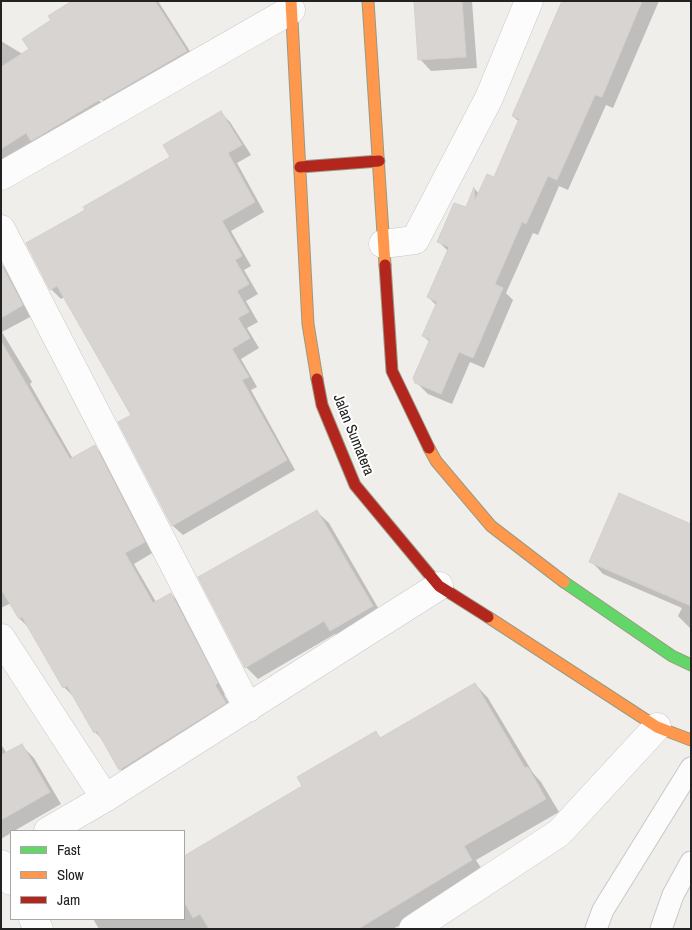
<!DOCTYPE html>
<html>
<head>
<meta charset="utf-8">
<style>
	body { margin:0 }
	#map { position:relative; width:692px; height:930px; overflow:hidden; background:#f0eeeb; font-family:"Archivo Narrow",sans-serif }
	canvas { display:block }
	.frame { position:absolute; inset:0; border:2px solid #222; pointer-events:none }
	.legend { position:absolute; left:10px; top:830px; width:175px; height:90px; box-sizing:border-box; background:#fff; border:1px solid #a7a7a7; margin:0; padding:6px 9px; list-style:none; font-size:15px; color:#222 }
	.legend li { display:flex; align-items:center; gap:10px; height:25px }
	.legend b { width:25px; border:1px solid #a7a7a7 }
</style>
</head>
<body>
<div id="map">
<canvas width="692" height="930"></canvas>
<div class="frame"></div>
<ul class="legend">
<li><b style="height:6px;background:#63d668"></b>Fast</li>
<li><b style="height:6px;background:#ff974d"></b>Slow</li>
<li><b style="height:6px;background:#b3261e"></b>Jam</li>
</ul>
</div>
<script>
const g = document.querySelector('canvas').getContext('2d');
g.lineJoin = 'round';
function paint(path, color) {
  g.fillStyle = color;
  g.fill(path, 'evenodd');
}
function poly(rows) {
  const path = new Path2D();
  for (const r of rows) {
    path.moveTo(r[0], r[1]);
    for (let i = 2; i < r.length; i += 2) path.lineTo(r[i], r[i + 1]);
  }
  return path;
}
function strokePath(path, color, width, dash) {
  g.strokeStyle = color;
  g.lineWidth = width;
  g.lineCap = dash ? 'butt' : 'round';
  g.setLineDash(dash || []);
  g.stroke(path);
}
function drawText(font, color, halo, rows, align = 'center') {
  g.font = font + ' "Archivo Narrow",sans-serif';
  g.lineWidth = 4;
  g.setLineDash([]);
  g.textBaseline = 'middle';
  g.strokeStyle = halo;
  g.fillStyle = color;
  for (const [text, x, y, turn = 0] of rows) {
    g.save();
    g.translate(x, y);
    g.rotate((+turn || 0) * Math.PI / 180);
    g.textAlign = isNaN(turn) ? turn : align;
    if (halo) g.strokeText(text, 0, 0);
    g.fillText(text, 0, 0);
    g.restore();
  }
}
paint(poly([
	[74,1,158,1,198,64,1,168,1,41,106,105,50,17],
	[416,1,472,1,477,68,431,71,420,59],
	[563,1,659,1,613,108,606,105,568,190,559,186,538,235,533,233,506,293,513,300,484,368,470,362,452,404,428,394,416,382,430,342,423,336,437,306,428,297,448,251,439,242,466,209,475,189,479,194,494,178,519,122,513,116],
	[221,113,230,122,251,155,237,163,264,212,231,231,251,266,244,270,258,294,246,301,258,322,247,328,259,348,241,359,257,387,251,390,295,470,183,535,173,526,120,422,132,415,64,297,61,299,51,289,29,246,172,157],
	[1,264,10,272,32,316,2,332,32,382,30,384,73,459,94,446,104,456,154,552,134,564,156,602,171,594,181,604,227,694,224,695,235,713,130,779,120,769,102,739,95,732,74,697,64,687,30,629,20,619,11,603,1,608],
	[316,511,329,523,384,618,343,643,335,634,258,679,246,667],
	[691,528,691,629,678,616,682,608,603,574,591,561],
	[475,684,488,698,533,773,541,782,559,812,476,860,485,874,393,929,99,929,93,919,184,919,184,857,304,787,375,732,381,738],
	[1,744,7,754,21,745,34,758,61,804,14,831,11,831,11,833,1,839]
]), '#0003');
const building = poly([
	[72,1,155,1,187,51,102,100,101,99,31,141,26,133,1,149,1,67,29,49,22,39,51,20,48,16,72,1],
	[414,1,462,1,466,57,418,60,414,1],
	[562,1,642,1,602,97,595,95,557,180,548,176,526,224,522,222,495,284,503,288,473,358,459,352,441,394,415,383,413,378,430,339,422,336,437,302,427,297,449,247,437,242,454,203,466,207,474,187,475,200,487,174,494,177,519,119,512,116,562,1],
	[221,111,242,145,228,153,255,202,222,221,242,256,235,260,249,284,237,291,249,312,238,318,250,338,232,349,249,377,242,380,287,460,172,526,118,422,131,415,57,286,50,290,26,243,85,210,83,207,170,157,163,145,221,111],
	[1,264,23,305,1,318,1,264],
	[1,341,70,459,95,445,145,542,125,553,153,603,171,593,218,683,215,685,226,703,119,770,97,731,94,733,67,686,63,688,22,617,19,619,1,589,1,341],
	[619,493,691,524,691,606,589,562,619,493],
	[317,510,373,606,330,631,324,621,245,668,198,577,317,510],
	[475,683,525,768,528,767,546,799,464,846,472,860,358,929,209,929,200,914,193,918,184,901,184,856,302,786,297,777,376,731,380,738,475,683],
	[22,744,50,792,1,820,1,755,22,744]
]);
paint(building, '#d7d4d2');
strokePath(building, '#d3d0cc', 1);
const lane = poly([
	[596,929,603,910,691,768],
	[661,929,673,895,691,862]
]);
const street = poly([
	[1,176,291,10],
	[1,229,248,708],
	[383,244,415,240,489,98,529,1],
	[1,638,105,798],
	[48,831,105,798,439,586],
	[1,864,11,881],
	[33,919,39,929],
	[413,929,559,833,657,727]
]);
const fast = poly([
	[564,582,672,656,691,665]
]);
const slow = poly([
	[291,1,308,324,317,379],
	[368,1,385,265],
	[429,448,436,461,491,526,564,582],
	[488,617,657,727,691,740]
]);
const jam = poly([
	[300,167,379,161],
	[385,265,392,371,429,448],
	[317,379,322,405,355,485,439,586,488,617]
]);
strokePath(lane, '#c9c8c7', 23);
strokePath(street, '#c9c8c7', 29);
strokePath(fast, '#999a82', 13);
strokePath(slow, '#999a82', 13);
strokePath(jam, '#999a82', 13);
strokePath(lane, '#fdfcfc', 21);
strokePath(street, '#fdfcfc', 28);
strokePath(fast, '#63d668', 11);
strokePath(slow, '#ff974d', 11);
strokePath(jam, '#b3261e', 11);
drawText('15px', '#222', '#fff', [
	["Jalan Sumatera",353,435,68]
]);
</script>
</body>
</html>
